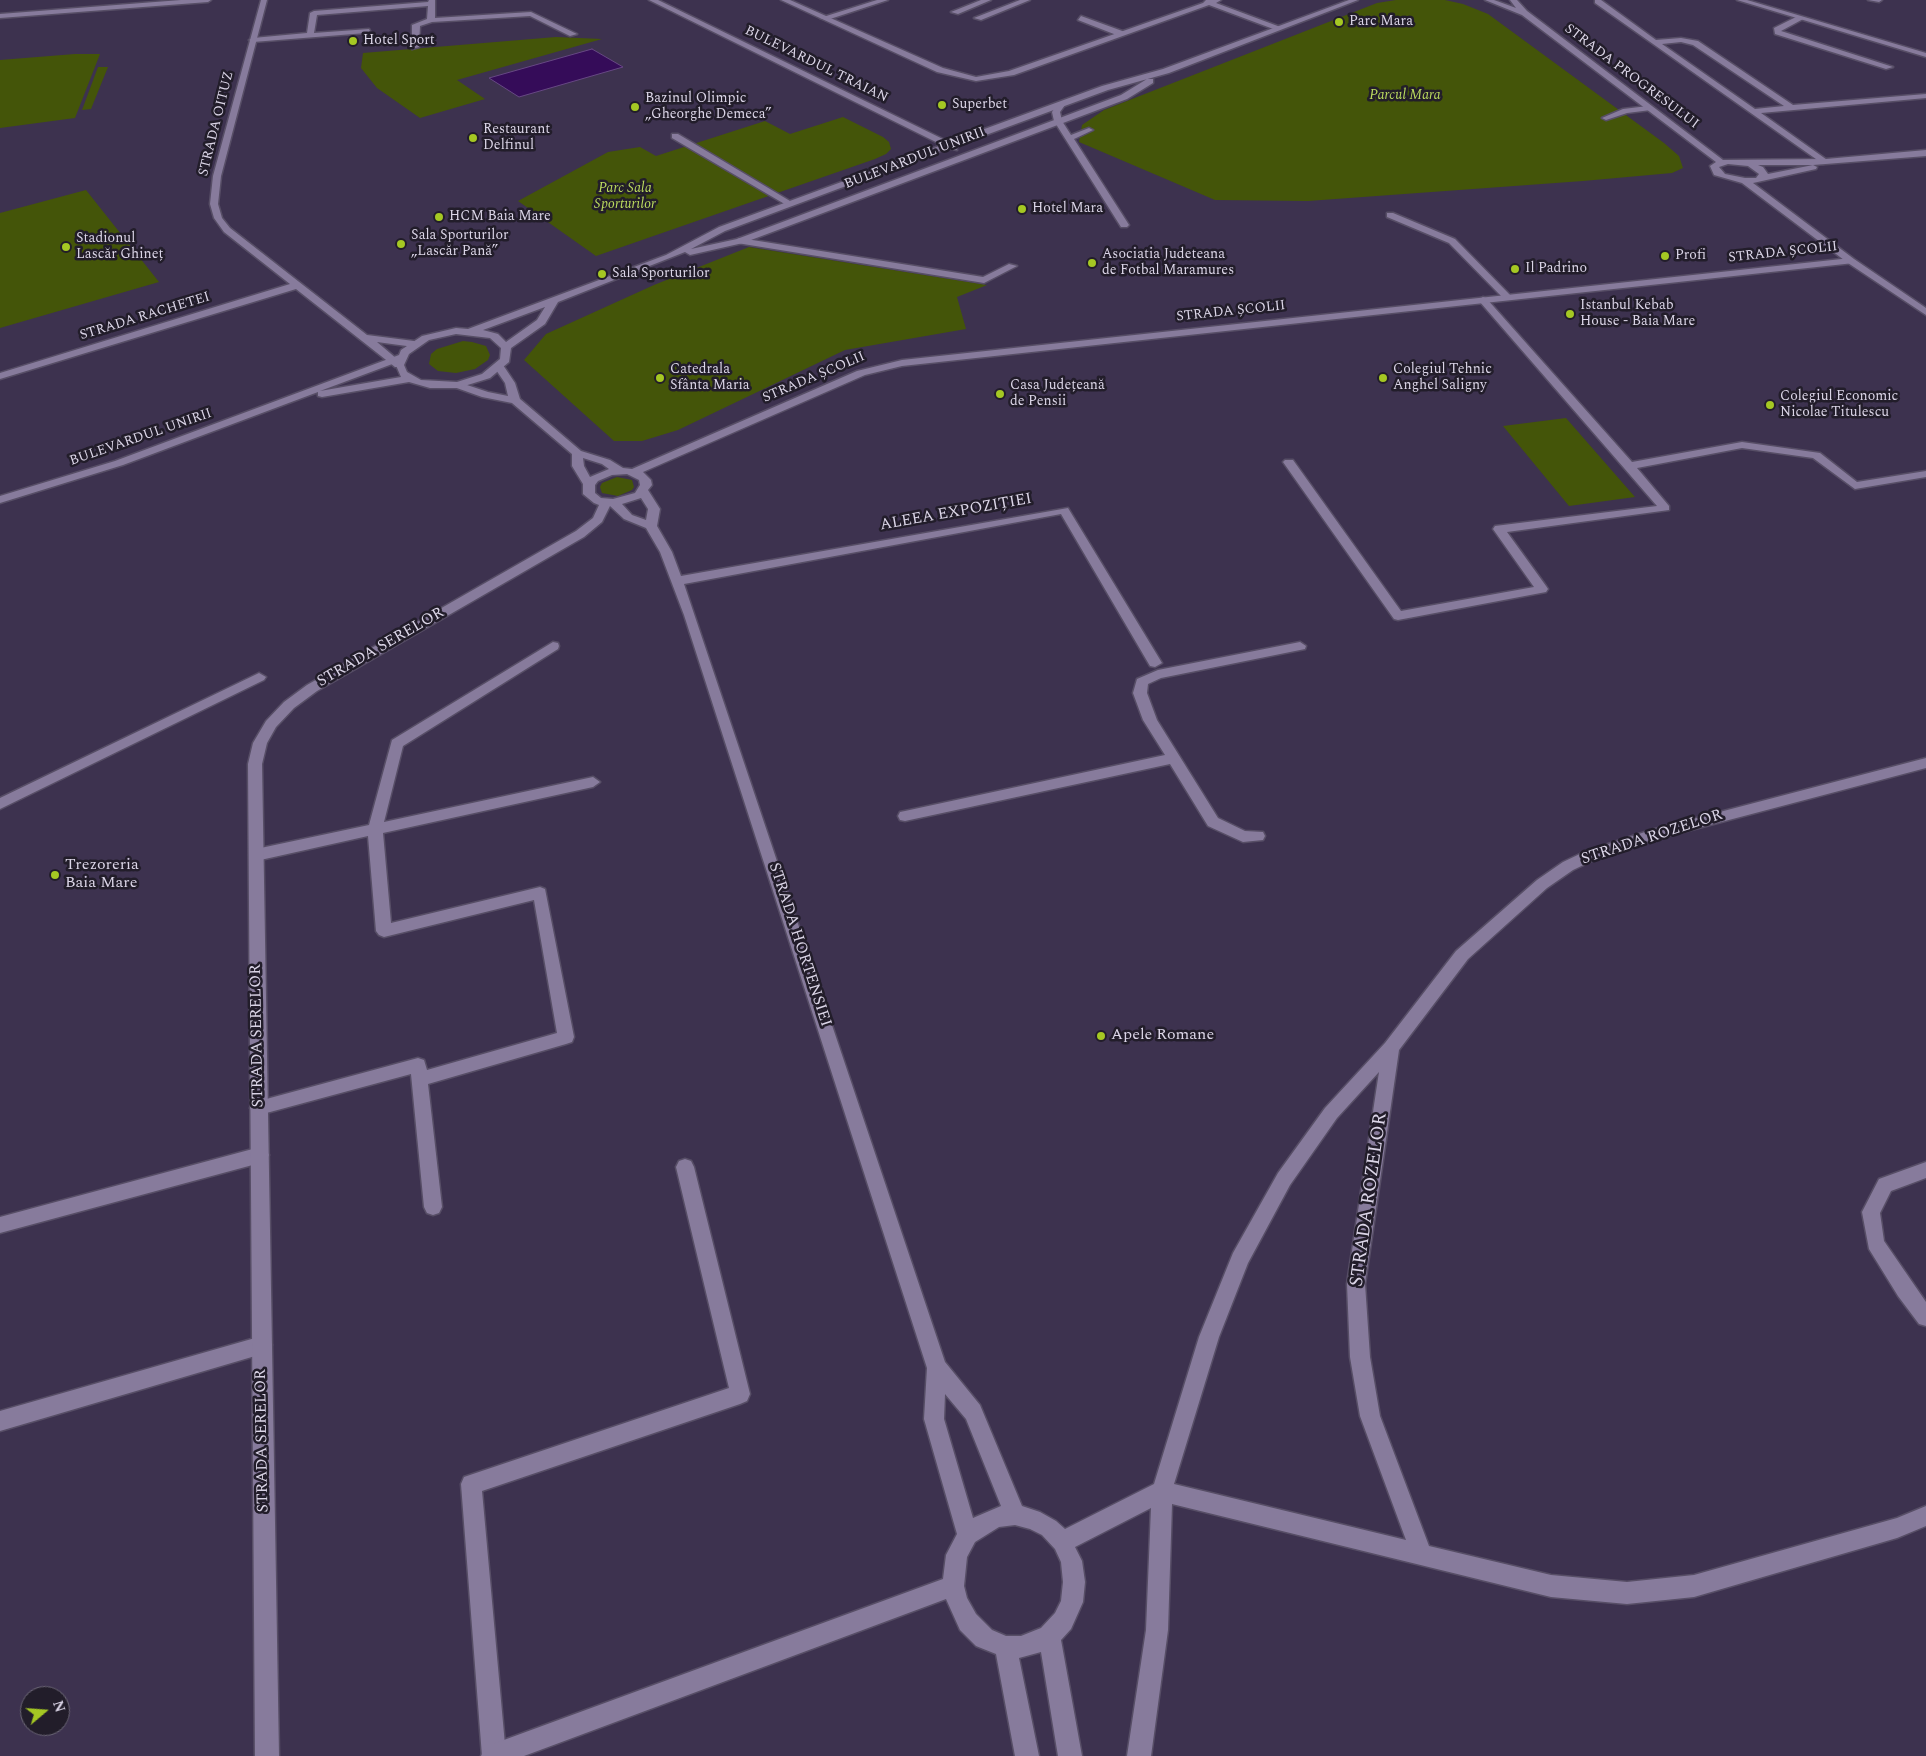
<!DOCTYPE html>
<html>
<head>
<meta charset="utf-8">
<style>
	body { margin:0 }
	#map { position:relative; width:1926px; height:1756px; overflow:hidden; background:#3d324f; font-family:Spectral,serif }
	canvas { display:block }
	.north { position:absolute; left:20px; top:1686px; width:50px; height:50px; box-sizing:border-box; background:#221d2a; border:1px solid #6c6776; border-radius:50%; rotate:72deg; font-size:14px; font-weight:700; line-height:20px; text-align:center; color:#dbd5e7 }
	.north::after { content:''; display:block; margin:auto; width:18px; height:22px; background:#a5c823; clip-path:polygon(50% 0,100% 100%,50% 72%,0 100%) }
</style>
</head>
<body>
<div id="map">
<canvas width="1926" height="1756"></canvas>
<div class="north">N</div>
</div>
<script>
const g = document.querySelector('canvas').getContext('2d');
g.lineJoin = 'round';
function paint(path, color) {
  g.fillStyle = color;
  g.fill(path, 'evenodd');
}
function poly(rows) {
  const path = new Path2D();
  for (const r of rows) {
    path.moveTo(r[0], r[1]);
    for (let i = 2; i < r.length; i += 2) path.lineTo(r[i], r[i + 1]);
  }
  return path;
}
function strokePath(path, color, width, dash) {
  g.strokeStyle = color;
  g.lineWidth = width;
  g.lineCap = dash ? 'butt' : 'round';
  g.setLineDash(dash || []);
  g.stroke(path);
}
function drawText(font, color, halo, rows, align = 'center') {
  g.font = font + ' Spectral,serif';
  g.lineWidth = 5;
  g.setLineDash([]);
  g.textBaseline = 'middle';
  g.strokeStyle = halo;
  g.fillStyle = color;
  for (const [text, x, y, turn = 0] of rows) {
    g.save();
    g.translate(x, y);
    g.rotate((+turn || 0) * Math.PI / 180);
    g.textAlign = isNaN(turn) ? turn : align;
    if (halo) g.strokeText(text, 0, 0);
    g.fillText(text, 0, 0);
    g.restore();
  }
}
paint(poly([
	[1396,0,1445,0,1463,4,1488,14,1664,143,1679,156,1683,168,1672,173,1583,181,1308,201,1215,200,1079,142,1082,125,1104,110,1377,3],
	[556,37,602,39,457,80,485,99,420,118,377,88,361,68,363,53],
	[75,54,100,54,75,118,0,128,0,60],
	[98,67,108,67,91,109,82,110],
	[843,117,883,137,889,142,891,149,886,154,875,159,596,256,518,201,608,152,640,147,656,156,765,121,790,134],
	[86,190,159,282,0,328,0,213],
	[749,247,987,285,957,297,966,329,845,350,678,430,642,441,614,441,524,360,546,334,654,285],
	[463,341,472,342,486,346,490,355,488,360,475,369,456,373,438,371,429,364,431,354,437,349],
	[1566,418,1635,497,1569,506,1503,426],
	[617,477,632,480,634,487,632,490,618,496,602,493,600,487,602,483]
]), '#445509');
const water = poly([
	[592,49,623,67,519,97,489,78,592,49]
]);
paint(water, '#350c59');
strokePath(water, '#674884', 1);
const lane = poly([
	[429,0,435,0,435,18,531,12,577,34,570,36,530,16,432,22,420,26,419,47,412,49,412,25,427,19,428,6,317,15,314,33,369,29,370,31,366,33,253,42,249,40,253,38,307,33,310,13,314,11,428,2,429,0],
	[877,0,888,0,827,20,820,18,877,0],
	[981,0,991,0,958,14,951,12,981,0],
	[1020,0,1030,0,981,20,974,18,1020,0],
	[1595,0,1601,0,1656,40,1681,38,1698,41,1793,105,1926,94,1926,98,1761,113,1830,162,1823,164,1595,3,1595,0],
	[1681,42,1693,45,1784,106,1755,109,1662,44,1681,42],
	[1868,0,1882,0,1879,2,1868,0],
	[1081,16,1125,32,1126,34,1119,36,1078,20,1081,16],
	[1798,16,1805,18,1781,31,1893,67,1886,69,1775,34,1774,28,1798,16],
	[1058,103,1065,105,1060,112,1062,121,1071,135,1089,128,1093,130,1074,139,1129,225,1127,227,1121,227,1054,121,1052,112,1058,103],
	[1648,106,1651,106,1651,110,1627,113,1606,120,1602,118,1623,109,1648,106],
	[672,134,678,134,795,204,788,206,672,138,672,134],
	[1387,213,1393,213,1455,239,1513,298,1505,300,1449,243,1387,217,1387,213],
	[740,238,983,277,1009,264,1017,266,984,283,737,243,737,239,740,238],
	[1483,297,1486,298,1632,462,1742,442,1820,453,1857,482,1926,471,1926,477,1855,489,1813,458,1742,448,1637,468,1669,506,1669,510,1507,532,1546,586,1548,589,1546,592,1398,620,1394,619,1283,462,1285,460,1293,460,1401,611,1534,587,1493,529,1495,526,1657,506,1480,302,1478,300,1483,297],
	[553,642,558,643,559,646,558,649,403,746,384,822,593,777,600,782,593,787,383,833,391,923,540,887,545,889,574,1037,572,1042,566,1044,428,1084,442,1207,439,1213,433,1215,427,1213,424,1207,411,1074,259,1115,253,1113,250,1108,253,1103,259,1101,418,1058,424,1060,427,1070,557,1033,534,900,384,937,379,935,376,931,368,836,256,861,251,859,249,855,251,851,256,849,369,825,392,740,553,642],
	[1300,642,1306,646,1305,649,1161,678,1148,684,1147,693,1157,720,1218,818,1245,831,1263,832,1265,836,1263,840,1243,842,1208,826,1170,764,905,821,900,820,898,816,900,812,905,811,1165,755,1143,720,1133,693,1137,679,1158,670,1300,642],
	[259,673,266,677,264,680,0,809,0,798,259,673],
	[260,1147,266,1149,269,1155,266,1161,260,1163,0,1233,0,1217,260,1147],
	[685,1159,691,1161,694,1167,750,1394,747,1401,740,1404,482,1491,506,1756,482,1756,461,1484,464,1477,729,1388,676,1167,679,1161,685,1159],
	[262,1336,269,1338,272,1345,269,1352,262,1354,0,1431,0,1411,262,1336]
]);
const street = poly([
	[181,0,211,0,208,2,0,18,0,14,181,0],
	[261,0,267,0,221,176,218,204,222,218,230,228,367,335,414,341,419,344,414,347,377,342,404,365,403,367,395,367,296,289,0,379,0,373,290,284,224,232,214,218,210,204,213,176,261,0],
	[781,0,790,0,943,68,976,77,1009,71,1203,3,1206,0,1221,0,1216,3,1283,28,1276,30,1209,5,1014,75,976,81,937,72,781,0],
	[1737,0,1747,0,1926,53,1926,57,1737,0],
	[1851,258,1856,261,1854,263,902,366,865,375,643,472,651,480,652,485,648,490,660,509,657,526,672,552,681,576,1068,508,1162,663,1155,667,1150,666,1061,514,684,584,945,1362,980,1405,1022,1506,1040,1512,1056,1521,1065,1529,1154,1484,1199,1337,1233,1253,1278,1173,1325,1108,1385,1043,1456,951,1537,880,1563,862,1584,852,1651,830,1926,758,1926,768,1653,840,1594,860,1573,870,1547,888,1468,959,1399,1050,1365,1284,1370,1357,1380,1416,1429,1546,1551,1575,1627,1582,1694,1575,1897,1518,1926,1506,1926,1526,1897,1538,1694,1597,1627,1604,1551,1597,1172,1504,1168,1630,1151,1756,1127,1756,1146,1630,1151,1508,1075,1547,1082,1561,1085,1582,1083,1602,1071,1629,1061,1640,1082,1756,1058,1756,1041,1652,1019,1658,1039,1756,1015,1756,996,1654,976,1646,960,1630,946,1599,524,1756,481,1756,485,1748,493,1744,943,1579,946,1555,957,1534,924,1419,927,1368,684,615,660,552,646,528,624,519,610,506,602,522,584,537,317,691,294,708,276,727,267,743,262,764,279,1756,255,1756,248,764,253,743,266,721,284,702,307,685,576,531,593,518,599,505,594,503,583,494,583,484,572,466,572,454,512,403,482,397,454,387,454,383,458,382,488,392,508,396,505,383,494,367,499,364,503,365,515,383,520,399,581,451,610,460,623,468,632,469,857,371,902,360,1851,258],
	[583,458,602,464,609,469,590,477,584,466,583,458],
	[627,474,639,480,640,485,635,493,613,499,601,498,595,493,595,485,598,481,612,475,627,474],
	[641,498,648,509,646,520,632,515,622,504,641,498],
	[1379,1072,1347,1284,1350,1357,1360,1416,1406,1540,1174,1484,1219,1337,1248,1263,1290,1185,1337,1118,1379,1072],
	[945,1394,966,1419,1001,1506,973,1518,944,1419,945,1394],
	[1015,1525,1030,1529,1042,1535,1055,1549,1061,1562,1063,1582,1061,1601,1055,1613,1041,1628,1021,1636,1006,1636,992,1630,976,1614,967,1598,964,1586,967,1557,975,1542,999,1527,1015,1525],
	[1926,1162,1926,1178,1891,1191,1880,1213,1884,1241,1926,1302,1926,1326,1919,1324,1898,1296,1869,1249,1862,1212,1879,1179,1926,1162]
]);
const secondary = poly([
	[649,0,658,0,949,142,1102,86,1163,69,1349,0,1358,0,1169,73,1108,90,956,146,957,150,948,148,725,231,691,249,737,239,1121,95,1147,79,1153,79,1153,83,1127,99,743,243,690,255,685,252,558,302,545,324,511,348,509,362,490,378,458,388,430,388,409,382,322,397,318,396,318,392,123,465,0,503,0,496,115,461,399,355,401,350,422,336,456,328,468,329,666,255,719,227,942,145,649,0],
	[545,307,537,320,506,342,498,334,483,330,545,307],
	[456,334,490,338,501,348,500,359,482,374,457,382,421,380,407,372,404,365,409,354,429,340,456,334],
	[395,363,401,377,320,391,395,363],
	[1485,0,1494,0,1516,8,1510,0,1517,0,1527,11,1723,160,1826,159,1926,150,1926,156,1813,165,1817,167,1816,169,1753,183,1854,259,1926,308,1926,315,1848,263,1742,183,1714,175,1710,166,1716,162,1522,15,1485,0],
	[1728,164,1748,166,1759,174,1756,178,1745,178,1725,174,1719,167,1728,164],
	[1758,165,1813,165,1768,174,1763,167,1758,165]
]);
strokePath(lane, '#574e66', 3);
strokePath(street, '#574e66', 3);
strokePath(secondary, '#574e66', 3);
paint(lane, '#877b9c');
paint(street, '#877b9c');
paint(secondary, '#877b9c');
for (const [x, y, r, color] of [
	[1339,22,5,"#a5c823"],
	[353,41,5,"#a5c823"],
	[942,105,5,"#a5c823"],
	[635,107,5,"#a5c823"],
	[473,138,5,"#a5c823"],
	[1022,209,5,"#a5c823"],
	[439,217,5,"#a5c823"],
	[401,244,5,"#a5c823"],
	[66,247,5,"#a5c823"],
	[1665,256,5,"#a5c823"],
	[1092,263,5,"#a5c823"],
	[1515,269,5,"#a5c823"],
	[602,274,5,"#a5c823"],
	[1570,314,5,"#a5c823"],
	[660,378,5,"#a5c823"],
	[1383,378,5,"#a5c823"],
	[1000,394,5,"#a5c823"],
	[1770,405,5,"#a5c823"],
	[55,875,5,"#a5c823"],
	[1101,1036,5,"#a5c823"]
]) {
  const dot = new Path2D();
  dot.arc(x, y, r, 0, 2 * Math.PI);
  g.fillStyle = color;
  g.fill(dot);
  strokePath(dot, '#221d2a', 2);
}
drawText('14px', '#dbd5e7', '#221d2a', [
	["Parc Mara",1349,22],
	["Hotel Sport",363,41],
	["Bazinul Olimpic",645,99],
	["„Gheorghe Demeca”",645,115],
	["Superbet",952,105],
	["Restaurant",483,130],
	["Delfinul",483,146],
	["Hotel Mara",1032,209],
	["HCM Baia Mare",449,217],
	["Sala Sporturilor",411,236],
	["„Lascăr Pană”",411,252],
	["Stadionul",76,239],
	["Lascăr Ghineț",76,255],
	["Asociatia Judeteana",1102,255],
	["de Fotbal Maramures",1102,271],
	["Profi",1675,256],
	["Il Padrino",1525,269],
	["Sala Sporturilor",612,274],
	["Istanbul Kebab",1580,306],
	["House - Baia Mare",1580,322],
	["Catedrala",670,370],
	["Sfânta Maria",670,386],
	["Colegiul Tehnic",1393,370],
	["Anghel Saligny",1393,386],
	["Casa Județeană",1010,386],
	["de Pensii",1010,402],
	["Colegiul Economic",1780,397],
	["Nicolae Titulescu",1780,413]
], 'left');
drawText('14px', '#dbd5e7', '#221d2a', [
	["BULEVARDUL TRAIAN",816,65,26],
	["STRADA PROGRESULUI",1631,77,37],
	["STRADA OITUZ",217,124,-76],
	["BULEVARDUL UNIRII",915,159,-21],
	["STRADA ȘCOLII",1783,253,-6],
	["STRADA ȘCOLII",1231,312,-6],
	["STRADA RACHETEI",145,317,-17],
	["STRADA ȘCOLII",814,378,-23],
	["BULEVARDUL UNIRII",141,438,-19]
]);
drawText('italic 14px', '#bbdb5e', '#221d2a', [
	["Parcul Mara",1405,96],
	["Parc Sala",625,189],
	["Sporturilor",625,205]
]);
drawText('16px', '#dbd5e7', '#221d2a', [
	["ALEEA EXPOZIȚIEI",956,513,-10],
	["STRADA SERELOR",381,648,-30],
	["STRADA ROZELOR",1652,838,-18],
	["STRADA HORTENSIEI",799,945,72],
	["STRADA SERELOR",258,1036,-91],
	["STRADA SERELOR",263,1441,-91]
]);
drawText('16px', '#dbd5e7', '#221d2a', [
	["Trezoreria",65,866],
	["Baia Mare",65,884],
	["Apele Romane",1111,1036]
], 'left');
drawText('19px', '#dbd5e7', '#221d2a', [
	["STRADA ROZELOR",1370,1200,-82]
]);
</script>
</body>
</html>
